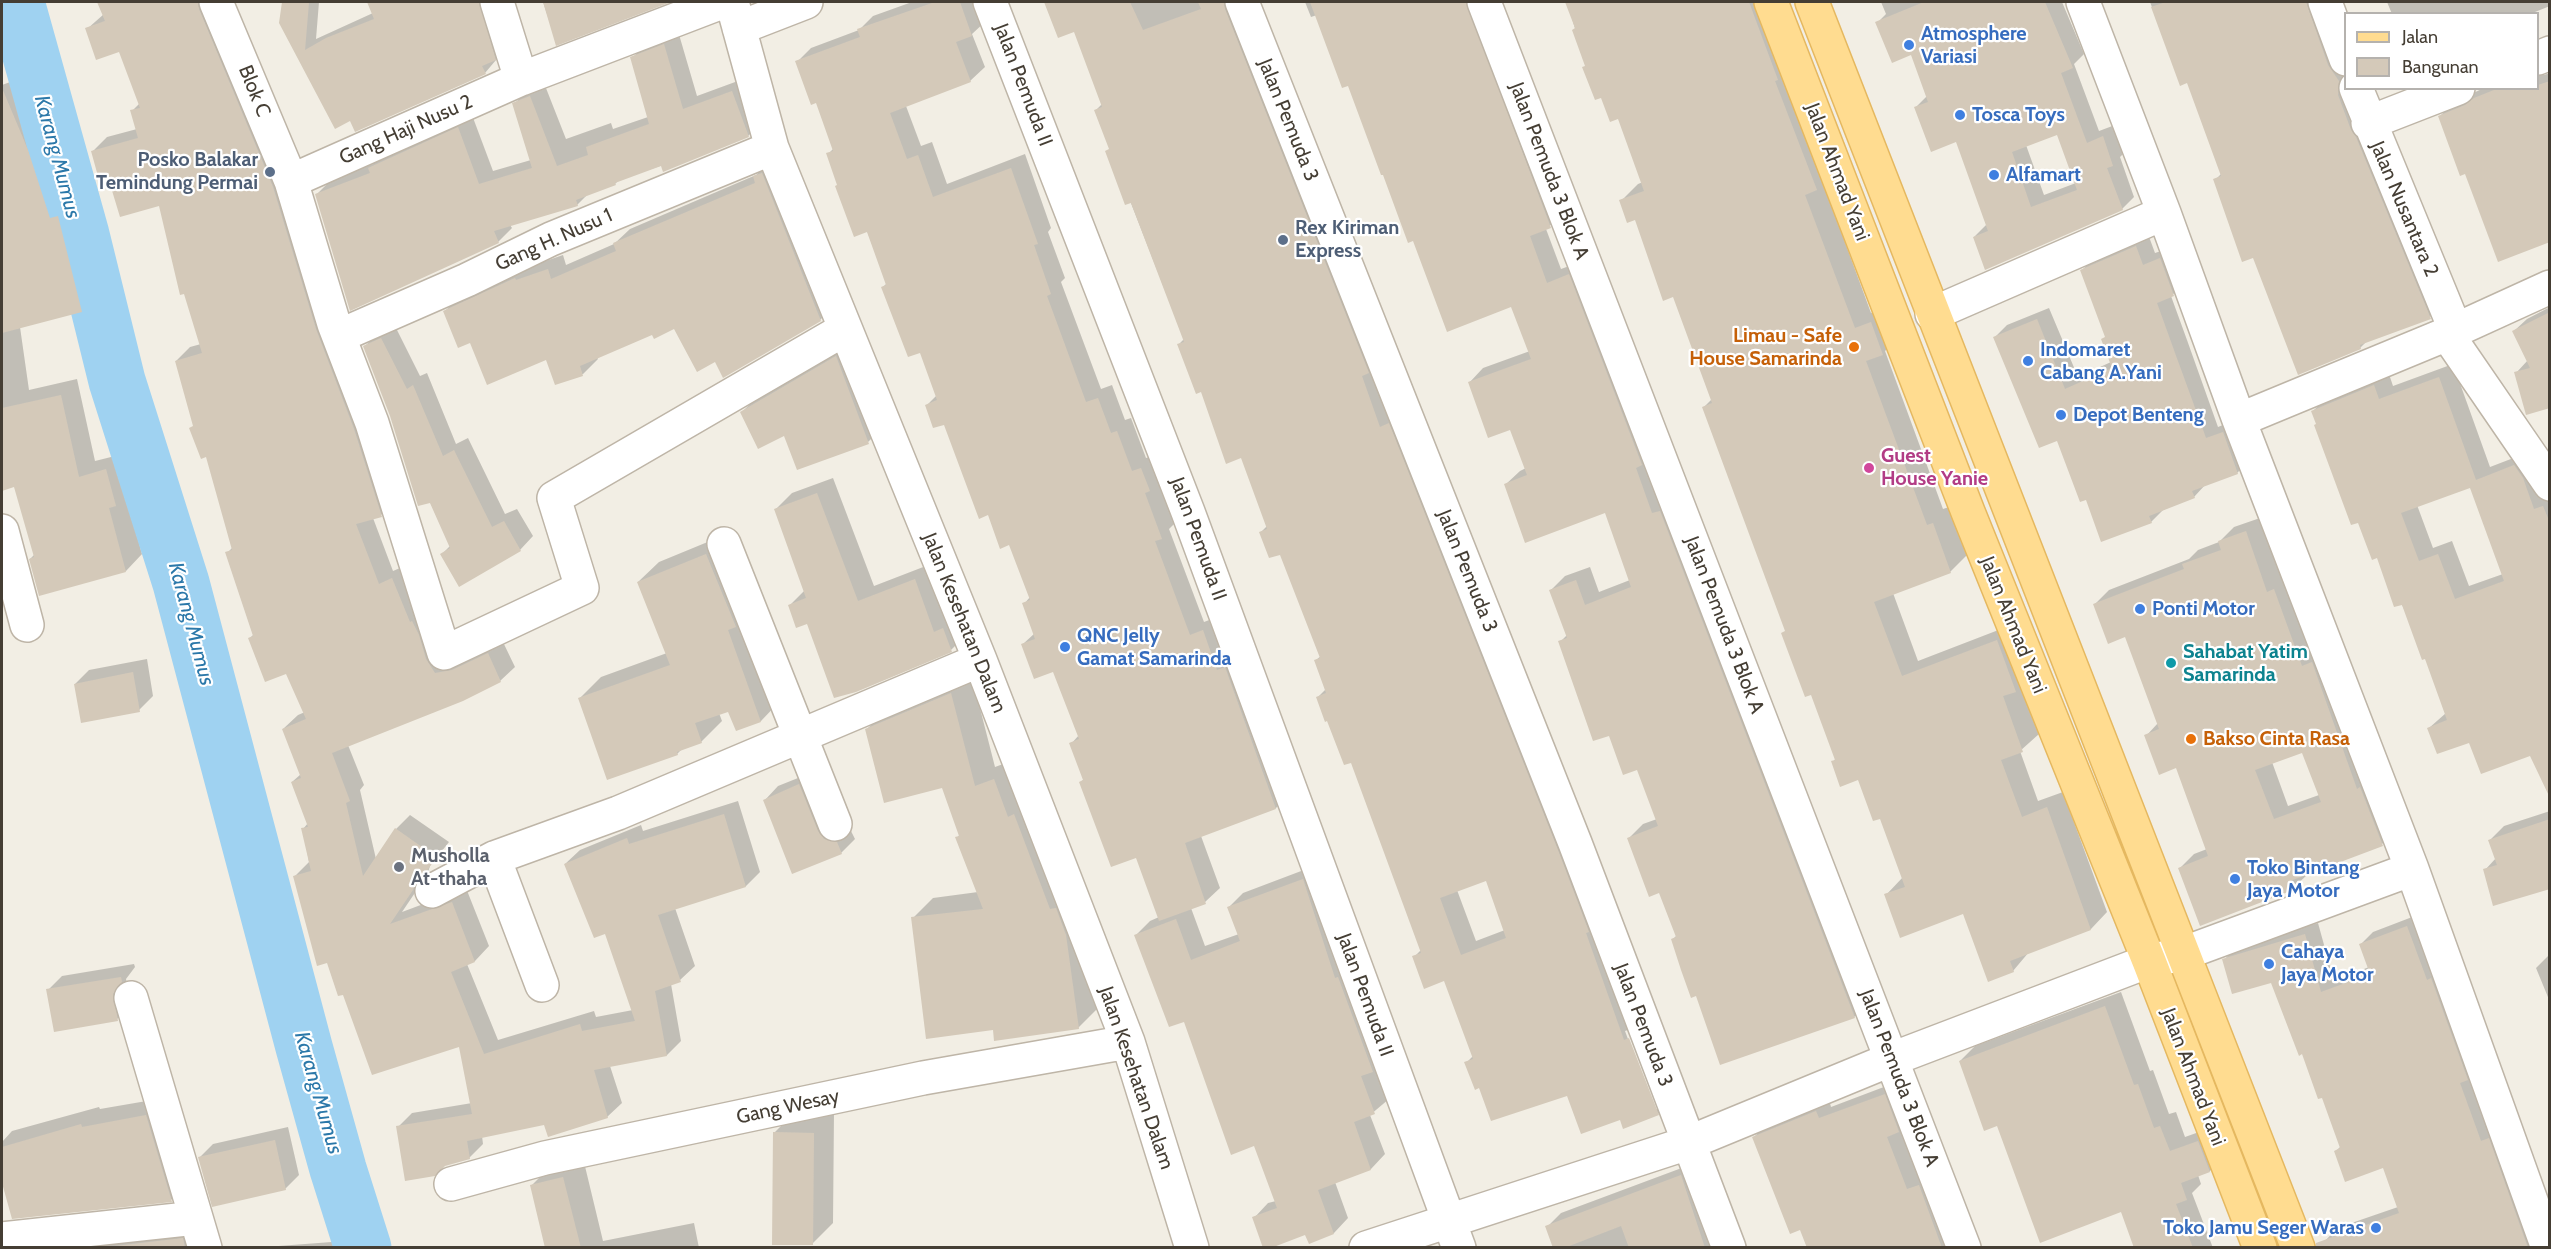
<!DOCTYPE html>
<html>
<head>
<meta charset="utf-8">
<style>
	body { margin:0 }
	#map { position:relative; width:2551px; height:1249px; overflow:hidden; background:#f2eee4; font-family:Cabin,sans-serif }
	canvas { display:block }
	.frame { position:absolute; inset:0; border:3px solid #453e34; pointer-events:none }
	.legend { position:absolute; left:2344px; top:12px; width:195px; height:78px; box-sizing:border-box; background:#fff; border:2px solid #b5b2ae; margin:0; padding:8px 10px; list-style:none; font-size:18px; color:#453e34 }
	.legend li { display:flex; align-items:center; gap:12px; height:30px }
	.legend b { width:30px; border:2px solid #b5b2ae }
</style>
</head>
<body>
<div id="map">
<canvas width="2551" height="1249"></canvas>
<div class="frame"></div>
<ul class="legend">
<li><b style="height:8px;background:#ffdc90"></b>Jalan</li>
<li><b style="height:16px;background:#d4c9b9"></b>Bangunan</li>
</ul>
</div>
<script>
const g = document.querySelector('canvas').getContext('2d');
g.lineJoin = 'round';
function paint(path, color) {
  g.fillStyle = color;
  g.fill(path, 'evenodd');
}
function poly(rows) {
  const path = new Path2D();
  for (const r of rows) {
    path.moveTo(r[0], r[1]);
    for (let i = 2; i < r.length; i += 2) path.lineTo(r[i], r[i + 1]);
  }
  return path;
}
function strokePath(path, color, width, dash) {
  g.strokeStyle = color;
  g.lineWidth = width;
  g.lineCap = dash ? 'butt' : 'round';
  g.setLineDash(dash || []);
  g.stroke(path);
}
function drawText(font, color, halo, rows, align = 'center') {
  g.font = font + ' Cabin,sans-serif';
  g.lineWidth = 4.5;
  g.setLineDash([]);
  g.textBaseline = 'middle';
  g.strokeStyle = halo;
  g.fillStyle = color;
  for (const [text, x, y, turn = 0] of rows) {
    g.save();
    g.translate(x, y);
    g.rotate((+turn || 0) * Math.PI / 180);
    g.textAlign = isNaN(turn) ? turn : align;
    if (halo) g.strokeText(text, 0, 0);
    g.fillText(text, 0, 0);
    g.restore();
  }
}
paint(poly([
	[98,2,215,2,395,501,381,515,373,518,393,571,407,565,440,644,502,640,515,667,500,681,348,745,364,785,360,790,376,859,396,829,410,815,449,842,430,866,427,875,402,912,466,888,489,946,475,961,467,964,498,1040,594,1011,596,1017,633,1010,606,932,565,864,580,850,641,825,643,831,738,801,760,872,746,886,675,908,695,966,680,980,671,984,681,1041,667,1055,610,1066,622,1103,607,1117,545,1123,482,1136,483,1144,469,1158,398,1127,412,1113,472,1103,460,1045,344,993,295,876,309,862,303,829,308,823,292,782,301,774,283,729,298,715,305,712,287,672,250,638,254,634,227,553,233,547,207,455,194,425,176,361,190,347,201,344,160,204,111,182,92,152,107,137,137,129,132,111,140,103,120,50,87,29,104,14],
	[283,2,319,2,316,39,373,13,369,2,492,2,507,47,485,73,351,119,281,23],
	[543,2,667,2,557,44],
	[912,2,979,2,986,21,972,34,985,67,970,81,906,106,921,146,932,142,947,184,1025,154,1051,228,1048,232,1065,278,1061,282,1101,389,1112,385,1125,420,1131,418,1146,458,1156,455,1175,523,1169,529,1204,622,1217,617,1290,793,1276,808,1201,836,1220,888,1205,902,1191,908,1205,946,1239,934,1229,907,1243,893,1317,865,1389,1099,1370,1115,1385,1154,1371,1169,1335,1182,1348,1218,1334,1233,1306,1233,1254,1218,1268,1203,1276,1201,1255,1144,1136,935,1150,921,1159,917,1137,856,1081,782,1084,779,1071,744,1079,735,1054,670,1023,644,1035,633,1024,604,1030,597,1010,544,989,513,945,423,927,405,937,395,921,351,883,287,887,283,867,231,839,184,828,154,834,148,816,101,797,62,811,48,859,30,873,16],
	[1046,2,1242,2,1672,1100,1658,1114,1621,1118,1568,1094,1480,1086,1466,1063,1473,1056,1444,979,1414,957,1422,949,1351,761,1318,697,1326,689,1316,660,1321,656,1281,553,1261,532,1267,526,1242,456,1179,344,1184,339,1095,111,1102,104,1075,30,1059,36],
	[1487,879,1505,930,1476,941,1457,890],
	[1628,1030,1658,1109,1654,1109,1625,1031],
	[1305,2,1483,2,1564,213,1546,229,1561,269,1583,261,1869,1003,1854,1017,1696,994,1672,940,1677,935,1660,891,1629,838,1643,824,1657,819,1638,768,1610,734,1560,642,1567,635,1551,590,1565,576,1590,567,1599,592,1630,580,1606,511,1505,485,1520,471,1526,468,1511,428,1469,383,1483,368,1530,351,1512,305,1414,239,1349,84,1317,15,1311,17],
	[1567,2,1731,2,1732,5,1741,2,1771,2,1823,182,1871,313,1888,307,1899,337,1885,351,1943,509,1949,507,1967,555,1950,572,1893,593,1918,661,2014,624,2021,685,2039,734,2020,751,2038,801,2063,792,2107,912,2091,929,2029,952,2013,971,1964,912,1886,895,1903,877,1881,817,1859,778,1833,762,1836,758,1704,407,1712,399,1674,295,1636,218,1621,201,1638,184,1643,182,1619,117,1601,96,1586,65],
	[1881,2,2062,2,2084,54,2074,64,2099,131,2115,125,2125,152,2120,157,2134,197,2122,209,1974,237,1987,224,1956,140,1916,107,1927,96,1912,53,1877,23,1886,14],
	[2058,133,2076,183,2044,195,2026,145],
	[2150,2,2325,2,2346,55,2346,88,2444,303,2430,317,2367,341,2360,348,2254,256,2215,180,2222,173,2188,81,2181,84],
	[2387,2,2550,2,2550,6,2530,14,2392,14],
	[678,31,697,96,746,78,762,122,748,136,619,180,615,184,587,195,577,205,510,225,512,228,498,242,316,195,330,181,373,164,383,154,472,115,493,171,531,160,514,104,528,90,544,83,566,139,611,123,613,129,648,117,632,58,646,44],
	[2540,64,2544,75,2550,73,2550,241,2466,172,2440,116,2454,102,2484,88,2538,88,2538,65],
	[21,78,44,133,66,203,74,200,98,294,81,311,20,327,29,390,77,379,95,461,123,454,132,488,126,494,142,554,126,571,30,559,34,555,15,486,2,489,2,85],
	[769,162,835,305,820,320,716,360,675,328,653,333,597,357,598,359,583,374,556,384,547,358,470,341,445,311,460,296,531,266,563,255,566,265,614,244,630,229,756,175],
	[2148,234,2155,253,2173,247,2186,283,2171,296,2187,340,2218,427,2235,420,2249,461,2237,473,2206,484,2194,497,2163,510,2151,522,2087,498,2058,439,1994,338,2007,325,2049,308,2078,377,2111,362,2106,336,2082,270,2094,258],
	[2550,307,2550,406,2516,373,2528,360,2514,331,2527,319],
	[395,326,420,376,427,373,456,444,468,438,505,514,517,509,533,536,520,550,442,554,450,546,391,416,364,347,378,333],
	[849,344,881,429,868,442,785,433,742,412,755,399],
	[2453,364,2490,467,2529,452,2550,495,2550,795,2531,754,2470,741,2429,728,2446,713,2426,657,2313,411,2327,397,2388,371,2393,386],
	[2471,486,2503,574,2469,586,2452,541,2433,548,2417,505],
	[833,478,874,586,931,564,967,634,951,650,807,623,790,605,805,590,776,509,792,493],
	[2260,518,2282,578,2288,576,2396,830,2382,844,2307,875,2292,889,2179,869,2194,854,2207,849,2177,766,2146,736,2158,723,2126,635,2095,604,2109,590,2189,559,2198,550,2219,542,2234,527],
	[2303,751,2319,795,2288,806,2272,762],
	[727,534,781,700,761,721,737,729,729,710,719,713,722,721,701,742,682,749,677,754,580,698,601,677,667,653,638,582,659,562],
	[147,659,153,696,139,710,75,684,89,670],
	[971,673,995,767,1014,760,1098,1008,1078,1028,994,1028,913,918,933,898,978,892,957,838,960,834,943,786,867,729,887,709],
	[813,772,838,826,850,829,855,839,841,853,765,800,778,786],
	[2550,811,2550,887,2485,870,2496,858,2490,840,2504,826],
	[2420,914,2547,1248,2327,1248,2325,1241,2337,1228,2398,1207,2384,1166,2336,1151,2341,1146,2323,1096,2272,981,2224,960,2236,947,2318,923,2334,981,2369,967,2361,944,2373,932],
	[2550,954,2550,1002,2536,968],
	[134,964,135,967,126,979,131,1006,117,1019,48,990,62,976],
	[2121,992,2150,1071,2153,1070,2169,1114,2176,1112,2185,1137,2213,1127,2225,1155,2210,1171,2198,1175,2201,1184,2192,1193,2213,1248,2135,1248,2122,1210,1998,1124,1960,1061,1975,1046],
	[1897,1082,1961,1248,1808,1248,1801,1228,1754,1137,1766,1125,1829,1099,1831,1107],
	[164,1098,189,1182,171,1200,13,1217,2,1177,2,1142,12,1131,99,1107,100,1109],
	[795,1112,834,1113,833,1223,812,1244,774,1133],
	[288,1127,299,1175,285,1189,199,1158,213,1144],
	[583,1158,603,1241,694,1223,699,1248,546,1248,532,1185,551,1166],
	[1695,1163,1730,1248,1555,1248,1547,1227,1561,1213],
	[196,1225,205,1248,32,1248],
	[345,1241,345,1248,264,1248,265,1247]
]), '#0003');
strokePath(poly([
	[16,2,81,235,117,381,181,583,304,1047,338,1169,363,1248]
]), '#9fd2f1', 57);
paint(poly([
	[97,2,198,2,199,9,273,187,316,329,354,429,382,517,356,524,379,584,392,578,410,622,412,621,419,635,426,659,435,673,452,670,488,653,501,682,463,701,332,753,350,801,346,803,363,876,395,828,436,857,425,874,416,881,413,890,390,924,452,902,475,962,451,972,484,1054,580,1024,582,1031,635,1021,605,934,594,938,564,864,627,838,629,844,724,814,746,887,658,915,681,982,655,991,667,1056,594,1070,608,1118,548,1137,544,1125,467,1141,470,1159,445,1166,435,1176,405,1181,396,1126,472,1114,459,1047,372,1075,343,995,338,996,327,963,317,966,293,876,311,871,301,828,308,827,291,782,301,778,282,729,306,719,286,674,265,682,248,638,253,636,225,552,232,550,206,457,201,459,189,428,193,426,175,361,202,353,184,294,180,295,159,206,120,217,110,184,101,187,91,151,138,138,130,110,140,108,119,52,96,60,85,28,105,21],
	[282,2,309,2,305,50,326,38,374,19,367,2,479,2,496,60,482,66,486,74,355,132,350,121,335,129,279,23],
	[543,2,671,2,556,46],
	[935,2,960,2,972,36,956,42,971,82,890,113,907,159,918,155,933,197,1011,168,1038,244,1034,245,1051,294,1047,296,1086,402,1098,398,1111,433,1117,431,1132,471,1141,468,1150,491,1145,493,1162,539,1155,541,1190,635,1203,630,1217,670,1225,667,1276,809,1185,843,1206,904,1159,921,1136,858,1111,867,1079,782,1083,780,1069,743,1079,739,1053,672,1034,679,1021,644,1035,639,1022,603,1030,600,1009,545,1000,549,988,515,979,519,944,425,933,428,925,405,937,400,920,353,908,357,881,287,886,285,867,232,854,237,835,186,837,185,826,153,833,151,816,103,811,105,795,61,860,37,857,29],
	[1044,2,1130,2,1143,30,1201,9,1198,2,1224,2,1225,9,1369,373,1362,376,1380,427,1389,423,1558,850,1589,932,1586,933,1624,1040,1629,1038,1659,1115,1623,1129,1620,1120,1581,1134,1567,1096,1491,1121,1479,1088,1475,1090,1464,1062,1473,1059,1444,981,1424,989,1412,956,1421,953,1351,763,1344,765,1327,721,1325,722,1316,697,1326,693,1314,660,1320,658,1280,555,1269,558,1259,532,1267,529,1241,458,1226,464,1201,392,1196,394,1177,344,1184,342,1131,203,1125,205,1105,151,1109,149,1094,110,1102,107,1074,32,1058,38],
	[1486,881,1506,938,1461,955,1440,898],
	[1310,2,1466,2,1551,228,1530,236,1547,283,1569,274,1642,465,1636,468,1652,513,1660,511,1855,1018,1720,1065,1696,996,1691,998,1681,970,1671,939,1676,937,1659,893,1649,897,1627,838,1658,826,1637,770,1623,775,1609,736,1593,741,1558,641,1567,638,1549,590,1576,580,1585,605,1631,587,1605,513,1525,543,1504,484,1527,475,1510,430,1488,438,1468,382,1531,359,1511,307,1447,332,1413,241,1408,243,1383,175,1381,175,1348,86,1342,88],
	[1565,2,1749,2,1778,80,1775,81,1817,190,1805,195,1855,328,1871,322,1883,355,1866,361,1927,525,1933,523,1951,573,1874,602,1902,676,1997,640,2016,692,2003,696,2023,752,2001,760,2022,817,2047,807,2091,930,2010,961,2014,972,1988,982,1963,914,1900,938,1884,894,1905,887,1880,819,1873,821,1858,780,1840,787,1831,761,1835,760,1811,695,1805,697,1781,633,1785,631,1702,407,1712,403,1673,297,1663,301,1635,220,1627,223,1619,200,1644,191,1618,119,1610,122,1601,98,1595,100,1582,67,1585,66,1572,30,1575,28],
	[1924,2,2045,2,2073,68,2061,73,2087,143,2103,136,2113,166,2107,168,2123,210,1985,270,1973,237,1988,231,1956,142,1931,152,1914,107,1928,102,1911,55,1892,63,1875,22],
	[2057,135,2077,190,2031,207,2012,152],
	[2166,2,2306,2,2328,65,2339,81,2338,95,2351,130,2356,137,2431,319,2360,345,2361,349,2298,375,2253,258,2242,262,2213,179,2221,176,2187,83,2180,86,2151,7],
	[664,44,683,109,732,91,749,137,663,172,661,166,615,183,616,185,576,200,578,206,494,231,499,243,350,311,315,194,370,173,368,168,458,127,479,184,532,168,512,103,530,96,557,166,588,155,586,147,649,124,630,57],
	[2550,81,2550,242,2498,262,2465,174,2460,176,2438,116,2465,105,2474,98,2499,88,2538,88,2538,85],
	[2,88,28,150,50,218,58,216,82,312,2,333],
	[762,173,821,321,723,378,715,362,697,372,674,329,654,339,652,335,580,366,583,376,555,385,546,360,487,385,470,343,458,348,443,311,515,278,516,280,548,269,551,279,616,251,613,243,755,183,753,176],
	[2136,246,2143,265,2160,258,2174,296,2157,303,2175,353,2206,438,2223,432,2238,474,2192,491,2195,498,2149,516,2152,523,2101,542,2086,500,2080,502,2057,441,2039,448,1993,337,2037,319,2065,389,2112,368,2101,339,2105,337,2080,270],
	[2550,312,2550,408,2526,415,2514,372,2530,368,2512,331],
	[381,338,407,389,413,385,443,456,454,450,492,527,504,521,521,551,459,587,440,554,450,548,430,503,418,506,390,416,363,346],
	[836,356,869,444,797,470,784,436,758,449,740,412],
	[2439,377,2476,480,2514,465,2523,478,2534,509,2543,506,2550,523,2550,798,2530,756,2481,774,2469,743,2437,754,2427,728,2447,720,2425,659,2422,660,2402,605,2394,607,2377,558,2372,560,2358,523,2351,525,2314,425,2316,424,2311,411,2374,385,2379,399],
	[2470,488,2504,581,2455,599,2438,554,2419,561,2401,513],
	[61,395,79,477,106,469,116,506,109,508,126,572,39,596,29,559,34,557,14,487,2,491,2,408],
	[817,493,858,601,915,579,934,632,943,628,952,652,856,692,834,698,807,624,796,628,788,605,806,598,774,509],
	[2246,531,2267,592,2274,589,2302,666,2312,662,2357,789,2360,787,2383,846,2290,881,2293,890,2200,926,2178,868,2208,856,2176,768,2159,775,2144,735,2159,729,2125,637,2108,644,2093,604,2184,569,2182,564,2221,550,2218,541],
	[2302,753,2321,802,2274,819,2255,770],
	[706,554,736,627,728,630,761,722,736,731,728,712,695,723,702,743,677,752,678,755,607,780,578,698,670,665,637,582],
	[133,672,140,712,81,723,74,684],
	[951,693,975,786,994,779,1008,817,1014,814,1050,909,1056,908,1066,935,1079,1029,994,1041,993,1030,926,1039,911,917,983,909,955,837,959,836,942,788,884,803,865,729],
	[799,784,818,831,824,839,837,842,842,854,792,874,763,800],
	[2550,819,2550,889,2493,906,2483,869,2497,865,2488,840],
	[1303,879,1335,978,1338,977,1373,1072,1361,1076,1375,1114,1354,1122,1371,1170,1318,1190,1334,1234,1309,1244,1305,1235,1271,1248,1263,1248,1252,1217,1277,1208,1254,1146,1231,1155,1184,1022,1169,1027,1134,935,1176,919,1191,960,1240,941,1227,907],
	[2407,926,2427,980,2431,978,2468,1080,2460,1083,2481,1141,2489,1138,2528,1248,2316,1248,2316,1243,2399,1213,2383,1168,2345,1182,2334,1151,2340,1148,2322,1098,2318,1099,2302,1054,2299,1056,2271,983,2232,994,2222,959,2305,934,2321,992,2370,974,2359,944],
	[121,977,122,982,113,994,118,1021,54,1032,46,989],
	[2105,1006,2134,1085,2138,1084,2154,1128,2160,1126,2170,1151,2198,1141,2210,1172,2181,1183,2187,1200,2176,1204,2193,1248,2134,1248,2121,1212,2040,1243,1997,1126,1984,1131,1959,1061],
	[1885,1094,1899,1132,1887,1137,1907,1189,1919,1185,1942,1248,1807,1248,1800,1230,1790,1234,1752,1137,1816,1111,1819,1118],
	[146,1115,172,1202,12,1219,2,1183,2,1147,81,1124,82,1127],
	[773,1132,814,1133,813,1245,772,1245],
	[275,1140,286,1190,212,1207,198,1157],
	[1681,1175,1705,1248,1629,1248,1621,1226,1564,1248,1553,1248,1545,1226],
	[563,1177,581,1248,545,1248,530,1185],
	[183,1238,185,1248,98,1248]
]), '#d4c9b9');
const minor = poly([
	[216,2,291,181,334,324,372,423,444,653,582,588,554,498,845,329],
	[497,2,521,79],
	[732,2,772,148,980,660,1128,1042,1192,1248],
	[990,2,1188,512,1459,1248],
	[1242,2,1575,843,1729,1248],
	[1484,2,1964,1248],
	[2083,2,2164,213,2239,420,2412,869,2548,1248],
	[2325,2,2346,59],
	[739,28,806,2],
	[2538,58,2550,53],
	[2356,88,2455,329],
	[2368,123,2458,88],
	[291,181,521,79,722,2],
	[1932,314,2164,213],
	[2447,334,2550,484],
	[339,336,467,280,551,239,772,148],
	[2239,420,2447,334,2550,287],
	[2,531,27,625],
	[724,544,835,824],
	[494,858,618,813,980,660],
	[432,891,494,858,542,985],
	[131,998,205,1248],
	[451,1184,545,1158,923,1078,1128,1042],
	[2,1239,196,1218],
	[1366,1248,1688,1143,1892,1059,2149,961,2182,954,2412,869]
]);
const primary = poly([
	[1771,2,1968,512,2149,961,2260,1248],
	[1812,2,2298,1248]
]);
strokePath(minor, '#beb5a7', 36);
strokePath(primary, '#e5b860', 36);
strokePath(minor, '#fff', 33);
strokePath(primary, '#ffdc90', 33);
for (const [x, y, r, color] of [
	[1909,45,6,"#3f7fe0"],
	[1960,115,6,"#3f7fe0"],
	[270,172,6,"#5c6f8a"],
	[1994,175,6,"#3f7fe0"],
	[1283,240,6,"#5c6f8a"],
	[1854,347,6,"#e8710a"],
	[2028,361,6,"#3f7fe0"],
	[2061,415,6,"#3f7fe0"],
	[1869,468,6,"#d1479c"],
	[2140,609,6,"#3f7fe0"],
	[1065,647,6,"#3f7fe0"],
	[2171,663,6,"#0f9aa8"],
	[2191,739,6,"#e8710a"],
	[399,867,6,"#6b7280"],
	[2235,879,6,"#3f7fe0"],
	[2269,964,6,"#3f7fe0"],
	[2376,1228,6,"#3f7fe0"]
]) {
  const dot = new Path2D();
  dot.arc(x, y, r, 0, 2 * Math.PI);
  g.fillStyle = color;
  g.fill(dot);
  strokePath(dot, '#fff', 2);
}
drawText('bold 20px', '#366cbe', '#fff', [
	["Atmosphere",1921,34],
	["Variasi",1921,57],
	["Tosca Toys",1972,115],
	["Alfamart",2006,175],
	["Indomaret",2040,350],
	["Cabang A.Yani",2040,373],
	["Depot Benteng",2073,415],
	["Ponti Motor",2152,609],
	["QNC Jelly",1077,636],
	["Gamat Samarinda",1077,659],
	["Toko Bintang",2247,868],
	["Jaya Motor",2247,891],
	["Cahaya",2281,952],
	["Jaya Motor",2281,975],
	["Toko Jamu Seger Waras",2364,1228,"right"]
], 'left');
drawText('20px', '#453e34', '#fff', [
	["Jalan Pemuda II",1023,85,69],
	["Blok C",254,91,68],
	["Jalan Pemuda 3",1288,120,68],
	["Gang Haji Nusu 2",406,130,-24],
	["Jalan Pemuda 3 Blok A",1549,171,69],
	["Jalan Ahmad Yani",1837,172,69],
	["Jalan Nusantara 2",2404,209,67],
	["Gang H. Nusu 1",554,240,-24],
	["Jalan Pemuda II",1198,539,70],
	["Jalan Pemuda 3",1467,571,68],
	["Jalan Kesehatan Dalam",964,623,68],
	["Jalan Pemuda 3 Blok A",1724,625,69],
	["Jalan Ahmad Yani",2013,625,68],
	["Jalan Pemuda II",1365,995,70],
	["Jalan Pemuda 3",1643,1025,69],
	["Jalan Ahmad Yani",2193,1077,69],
	["Jalan Kesehatan Dalam",1136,1078,71],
	["Jalan Pemuda 3 Blok A",1899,1078,69],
	["Gang Wesay",788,1107,-12]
]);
drawText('bold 20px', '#4e5e75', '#fff', [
	["Posko Balakar",258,160],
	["Temindung Permai",258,183],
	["Rex Kiriman",1295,228,"left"],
	["Express",1295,251,"left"]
], 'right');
drawText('bold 20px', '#c56008', '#fff', [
	["Limau - Safe",1842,336],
	["House Samarinda",1842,359],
	["Bakso Cinta Rasa",2203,739,"left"]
], 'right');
drawText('bold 20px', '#b23c85', '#fff', [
	["Guest",1881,456],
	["House Yanie",1881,479]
], 'left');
drawText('bold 20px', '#0d838f', '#fff', [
	["Sahabat Yatim",2183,652],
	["Samarinda",2183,675]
], 'left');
drawText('bold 20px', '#5b616d', '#fff', [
	["Musholla",411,856],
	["At-thaha",411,879]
], 'left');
drawText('italic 21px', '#2b78a9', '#fff', [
	["Karang Mumus",57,157,75],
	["Karang Mumus",191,624,75],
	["Karang Mumus",318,1093,74]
]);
</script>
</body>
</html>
